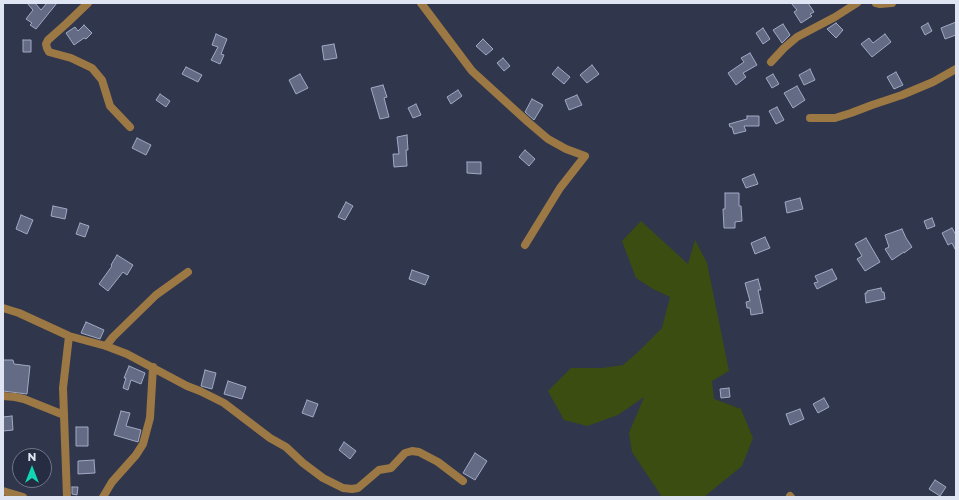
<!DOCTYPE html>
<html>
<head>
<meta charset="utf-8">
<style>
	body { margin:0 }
	#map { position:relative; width:959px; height:500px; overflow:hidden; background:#30364c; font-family:Montserrat,sans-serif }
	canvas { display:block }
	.frame { position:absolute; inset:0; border:4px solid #e0e5f3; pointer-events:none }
	.north { position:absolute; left:12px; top:448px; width:40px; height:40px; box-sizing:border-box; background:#262c41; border:1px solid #707688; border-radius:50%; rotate:0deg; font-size:11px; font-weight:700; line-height:16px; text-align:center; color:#e0e5f3 }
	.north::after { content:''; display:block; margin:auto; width:14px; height:18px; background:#12d5b4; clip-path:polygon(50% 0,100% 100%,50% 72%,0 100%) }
</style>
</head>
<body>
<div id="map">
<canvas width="959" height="500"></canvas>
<div class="frame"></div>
<div class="north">N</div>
</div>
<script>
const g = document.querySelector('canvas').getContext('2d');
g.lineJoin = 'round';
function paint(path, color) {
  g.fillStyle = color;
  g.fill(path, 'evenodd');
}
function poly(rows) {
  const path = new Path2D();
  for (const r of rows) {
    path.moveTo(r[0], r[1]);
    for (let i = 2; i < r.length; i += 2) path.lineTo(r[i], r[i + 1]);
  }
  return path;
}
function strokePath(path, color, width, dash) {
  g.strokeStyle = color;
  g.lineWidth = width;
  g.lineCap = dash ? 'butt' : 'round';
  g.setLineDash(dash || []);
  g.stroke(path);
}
paint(poly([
	[641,221,688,264,695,240,707,263,729,371,712,381,714,399,741,409,753,438,742,466,704,497,662,497,632,452,629,433,644,397,618,415,587,426,564,420,548,391,571,368,602,368,623,365,638,352,662,328,670,297,653,289,636,278,622,241]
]), '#3b4d10');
const building = poly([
	[27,3,35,3,41,10,47,3,57,3,36,29,30,25,32,23,26,19,33,10,27,3],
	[791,3,808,3,814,12,810,14,812,16,801,23,794,12,797,10,791,3],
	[956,22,956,35,945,39,941,28,956,22],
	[836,23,843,30,836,38,827,29,836,23],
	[928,23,932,31,925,35,921,27,928,23],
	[783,24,790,35,782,43,773,30,783,24],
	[84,25,92,33,86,39,84,38,74,45,66,33,75,27,78,31,84,25],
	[763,28,770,39,763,44,756,33,763,28],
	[216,34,227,39,221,54,224,55,220,64,211,60,218,47,212,45,216,34],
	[885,34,891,42,872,57,861,44,869,38,873,43,885,34],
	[483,39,493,49,486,55,476,46,483,39],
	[23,40,31,40,31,52,23,52,23,40],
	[334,44,337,58,324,60,322,46,334,44],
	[750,53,757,65,743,73,746,77,736,85,728,73,744,62,741,58,750,53],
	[503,58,510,66,504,71,497,63,503,58],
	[592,65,599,74,587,83,580,75,592,65],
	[186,67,202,75,198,82,182,74,186,67],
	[558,67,570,77,564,84,552,74,558,67],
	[810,69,815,80,804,85,799,75,810,69],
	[896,72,903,85,894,89,887,77,896,72],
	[300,74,308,88,296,94,289,80,300,74],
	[773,74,779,84,772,88,766,78,773,74],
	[383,85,387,97,384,98,389,117,380,119,371,88,383,85],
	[797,86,805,100,793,108,784,93,797,86],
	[458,90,462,96,451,104,447,97,458,90],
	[160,94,170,101,166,107,156,100,160,94],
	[577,95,582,105,569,110,565,100,577,95],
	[532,99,543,105,534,120,525,112,532,99],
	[416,104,421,115,413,118,408,108,416,104],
	[777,107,784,120,776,124,769,111,777,107],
	[747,116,759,116,759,126,744,126,746,131,734,134,732,127,730,127,729,124,747,119,747,116],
	[407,135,408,150,406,150,407,166,394,167,393,154,399,154,397,137,407,135],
	[137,138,151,145,146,155,132,148,137,138],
	[525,150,535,159,529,166,519,157,525,150],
	[467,162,481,162,481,174,467,173,467,162],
	[754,174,758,184,746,188,742,179,754,174],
	[725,193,739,193,739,206,741,206,742,221,735,222,735,228,724,228,723,209,725,209,725,193],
	[800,198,803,209,787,213,785,202,800,198],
	[346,202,353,206,345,220,338,217,346,202],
	[53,206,67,209,65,219,51,216,53,206],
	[21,215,33,220,27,234,16,229,21,215],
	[932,218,935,226,927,229,924,221,932,218],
	[80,223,89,226,85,237,76,234,80,223],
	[952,228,956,235,956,251,952,243,948,245,942,233,952,228],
	[902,229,906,238,912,247,904,253,904,252,892,260,885,249,889,247,885,235,902,229],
	[765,237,770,248,755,254,751,243,765,237],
	[866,238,880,262,865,271,857,259,862,256,855,244,866,238],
	[117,255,133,265,127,275,123,272,108,291,99,284,112,266,111,265,117,255],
	[832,269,837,279,817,289,814,283,818,282,815,276,832,269],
	[412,270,429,276,425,285,409,279,412,270],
	[758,279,761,290,758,290,763,313,751,315,750,308,747,308,746,302,750,301,745,283,758,279],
	[881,288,882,292,884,292,885,299,866,303,865,293,867,293,867,291,881,288],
	[86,322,104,330,100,339,81,333,86,322],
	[3,360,13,360,14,364,30,366,27,394,3,391,3,360],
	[129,366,145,373,141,384,131,380,128,390,123,388,126,378,124,378,129,366],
	[205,370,216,373,212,389,201,386,205,370],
	[228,381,246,387,242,399,224,394,228,381],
	[729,388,730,397,721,398,720,389,729,388],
	[824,398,829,407,818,413,813,404,824,398],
	[307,400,318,404,313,417,302,413,307,400],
	[800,409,804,419,790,425,786,414,800,409],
	[121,411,130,413,126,426,141,430,138,442,114,435,121,411],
	[12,416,13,430,3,431,3,417,12,416],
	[76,427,88,427,88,446,76,446,76,427],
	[344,442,356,451,350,459,339,450,344,442],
	[475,453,487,461,475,480,463,473,475,453],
	[94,460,95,473,78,474,78,461,94,460],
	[935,480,946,487,940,496,929,489,935,480],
	[72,487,78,487,77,495,72,494,72,487]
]);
paint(building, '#646b84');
strokePath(building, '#a1a9c4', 1);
strokePath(poly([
	[88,3,66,24,48,40,46,44,47,48,49,52,71,58,92,68,102,80,110,106,130,127],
	[421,3,472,71,528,122,548,139,566,149,585,156,560,188,525,245],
	[876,3,880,4,892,3],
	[771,62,784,48,797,37,835,17,857,3],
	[810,118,835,118,851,113,872,105,902,95,933,82,956,69],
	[3,308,19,313,69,336,106,346,127,354,187,386,200,391,224,403,270,438,286,447,303,463,323,478,343,488,352,489,358,488,379,470,391,468,405,453,412,451,419,452,438,462,463,481],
	[106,346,113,337,156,295,188,272],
	[3,396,15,397,24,399,64,415],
	[3,491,23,497],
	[790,496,791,497],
	[67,497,63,388,69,336],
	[103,497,112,482,136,455,143,444,150,418,153,367]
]), '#9b7844', 8);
</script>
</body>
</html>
